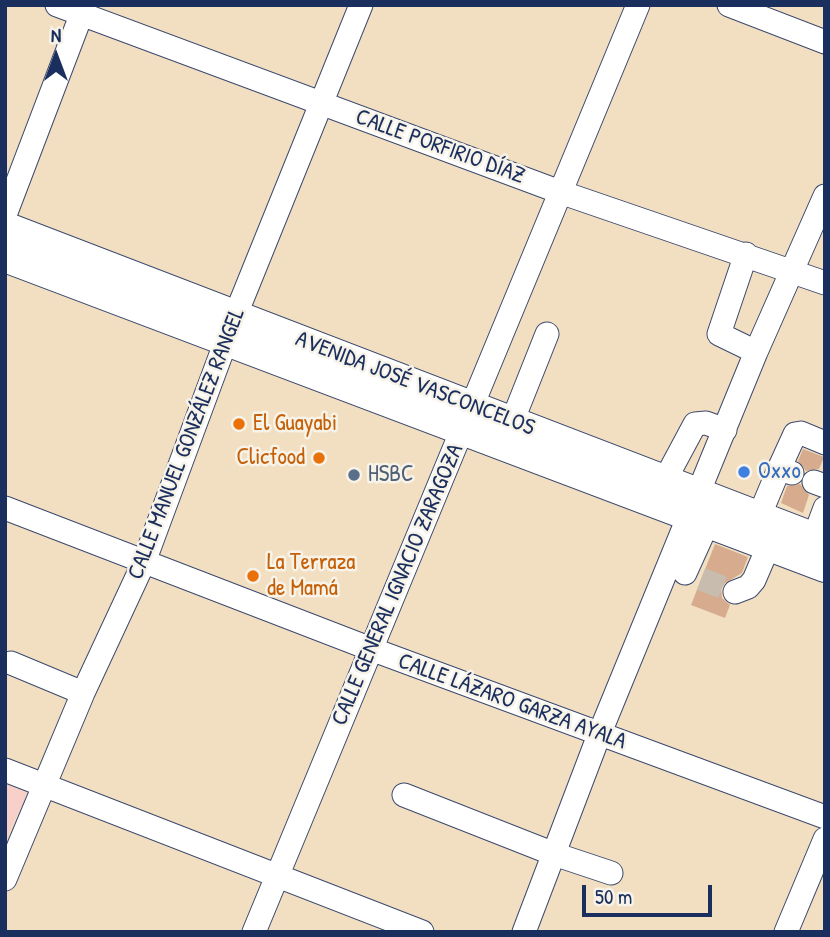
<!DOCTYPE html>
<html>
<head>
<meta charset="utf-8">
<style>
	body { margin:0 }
	#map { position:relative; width:830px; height:937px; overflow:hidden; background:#f2dfc2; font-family:"Patrick Hand",sans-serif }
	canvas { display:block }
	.frame { position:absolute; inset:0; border:7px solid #1b2f5e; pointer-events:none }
	.north { position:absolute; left:21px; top:21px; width:70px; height:70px; -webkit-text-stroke:5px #f7f3e8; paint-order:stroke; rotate:0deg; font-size:19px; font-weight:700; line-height:28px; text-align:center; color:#1b2f5e }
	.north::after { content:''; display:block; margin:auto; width:24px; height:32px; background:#1b2f5e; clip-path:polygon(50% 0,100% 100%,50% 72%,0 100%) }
	.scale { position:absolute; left:582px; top:885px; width:130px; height:32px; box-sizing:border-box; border:4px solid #1b2f5e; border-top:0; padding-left:9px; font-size:21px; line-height:24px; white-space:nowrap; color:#1b2f5e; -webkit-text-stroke:5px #f7f3e8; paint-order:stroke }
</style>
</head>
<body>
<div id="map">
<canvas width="830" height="937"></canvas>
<div class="frame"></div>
<div class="north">N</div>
<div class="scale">50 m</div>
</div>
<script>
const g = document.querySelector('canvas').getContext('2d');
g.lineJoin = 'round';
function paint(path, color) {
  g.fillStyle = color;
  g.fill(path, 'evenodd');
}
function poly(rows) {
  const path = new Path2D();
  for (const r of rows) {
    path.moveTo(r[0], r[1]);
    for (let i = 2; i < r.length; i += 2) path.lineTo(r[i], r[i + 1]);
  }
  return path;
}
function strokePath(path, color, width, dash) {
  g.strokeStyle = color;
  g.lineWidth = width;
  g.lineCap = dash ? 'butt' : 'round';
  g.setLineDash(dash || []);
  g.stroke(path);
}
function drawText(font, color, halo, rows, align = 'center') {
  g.font = font + ' "Patrick Hand",sans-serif';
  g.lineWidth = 5;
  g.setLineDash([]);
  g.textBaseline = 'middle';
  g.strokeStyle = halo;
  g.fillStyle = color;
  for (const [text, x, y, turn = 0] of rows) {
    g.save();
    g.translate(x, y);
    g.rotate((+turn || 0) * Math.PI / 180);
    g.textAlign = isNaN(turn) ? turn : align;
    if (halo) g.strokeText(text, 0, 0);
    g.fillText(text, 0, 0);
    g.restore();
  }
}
paint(poly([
	[5,782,29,791,5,841]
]), '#f7d1c9');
paint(poly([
	[803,449,824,457,819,469,806,471,798,461],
	[800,484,809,495,803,513,781,503,787,486],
	[715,544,748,557,742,573,725,583,721,589,722,598,730,605,725,618,691,605]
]), '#d7ab8d');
strokePath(poly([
	[701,579,735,592]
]), '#c7bcae', 23, [23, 11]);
const minor = poly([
	[57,5,560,192,825,283],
	[729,5,825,42],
	[5,215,85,5],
	[746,254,719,334,756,352],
	[506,437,547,334],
	[779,469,795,434,801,433,825,443],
	[814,482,825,486],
	[658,493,695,424,706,423,725,430],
	[5,508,371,649,825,817],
	[753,531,779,469,792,473],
	[809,551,825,508],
	[685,573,714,509],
	[735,592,748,587,754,580,775,531],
	[11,663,83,693],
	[5,770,422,932],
	[404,795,554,854,611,873],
	[5,879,83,693,144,562,236,314,361,5],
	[254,932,638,5],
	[524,932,599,735,756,352,825,196],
	[786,932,825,839]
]);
const major = poly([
	[5,227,825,542],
	[5,257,825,567]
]);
strokePath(minor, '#3b496d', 25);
strokePath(major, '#3b496d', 32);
strokePath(minor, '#fff', 23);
strokePath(major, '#fff', 30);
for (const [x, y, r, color] of [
	[239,424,7,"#e8710a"],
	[319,458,7,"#e8710a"],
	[744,472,7,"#3f7fe0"],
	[354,475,7,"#5c6f8a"],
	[253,576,7,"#e8710a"]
]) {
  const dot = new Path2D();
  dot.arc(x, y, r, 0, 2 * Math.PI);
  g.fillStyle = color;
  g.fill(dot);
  strokePath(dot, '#f7f3e8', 2.5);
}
drawText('23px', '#1b2f5e', '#f7f3e8', [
	["CALLE PORFIRIO DÍAZ",440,147,20],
	["AVENIDA JOSÉ VASCONCELOS",415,384,21],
	["CALLE MANUEL GONZÁLEZ RANGEL",187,444,-69],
	["CALLE GENERAL IGNACIO ZARAGOZA",398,585,-67],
	["CALLE LÁZARO GARZA AYALA",512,702,20]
]);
drawText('23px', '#c56008', '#f7f3e8', [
	["El Guayabi",253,424],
	["Clicfood",305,458,"right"],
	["La Terraza",267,563],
	["de Mamá",267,589]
], 'left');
drawText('23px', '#366cbe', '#f7f3e8', [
	["Oxxo",758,472]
], 'left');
drawText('23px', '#4e5e75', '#f7f3e8', [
	["HSBC",368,475]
], 'left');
</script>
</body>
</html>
